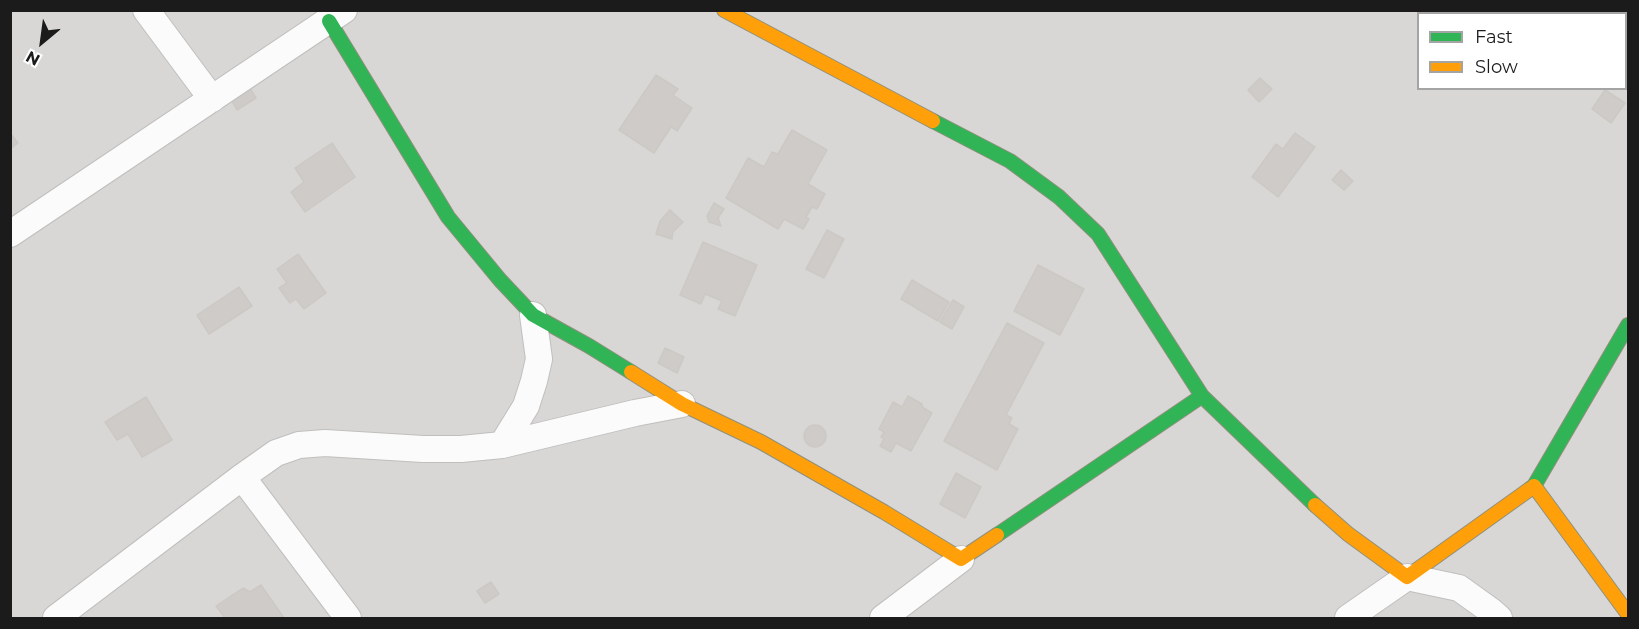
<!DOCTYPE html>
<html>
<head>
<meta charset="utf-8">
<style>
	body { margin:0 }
	#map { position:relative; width:1639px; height:629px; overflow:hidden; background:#e9e7e3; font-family:Montserrat,sans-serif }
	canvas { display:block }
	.frame { position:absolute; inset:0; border:12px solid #1b1b1b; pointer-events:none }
	.legend { position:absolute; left:1417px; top:12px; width:210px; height:78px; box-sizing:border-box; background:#fff; border:2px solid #a4a4a4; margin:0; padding:8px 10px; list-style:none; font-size:18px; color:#1b1b1b }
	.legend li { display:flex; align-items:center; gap:12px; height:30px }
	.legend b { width:30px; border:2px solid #a4a4a4 }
	.north { position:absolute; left:12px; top:12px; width:60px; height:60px; -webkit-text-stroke:4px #fff; paint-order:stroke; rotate:209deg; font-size:16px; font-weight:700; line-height:24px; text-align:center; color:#1b1b1b }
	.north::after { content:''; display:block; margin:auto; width:21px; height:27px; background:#1b1b1b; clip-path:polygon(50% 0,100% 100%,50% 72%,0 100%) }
</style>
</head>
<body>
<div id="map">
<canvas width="1639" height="629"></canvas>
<div class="frame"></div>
<ul class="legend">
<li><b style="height:8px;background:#30b455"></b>Fast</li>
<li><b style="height:8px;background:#ff9f0a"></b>Slow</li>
</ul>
<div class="north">N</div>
</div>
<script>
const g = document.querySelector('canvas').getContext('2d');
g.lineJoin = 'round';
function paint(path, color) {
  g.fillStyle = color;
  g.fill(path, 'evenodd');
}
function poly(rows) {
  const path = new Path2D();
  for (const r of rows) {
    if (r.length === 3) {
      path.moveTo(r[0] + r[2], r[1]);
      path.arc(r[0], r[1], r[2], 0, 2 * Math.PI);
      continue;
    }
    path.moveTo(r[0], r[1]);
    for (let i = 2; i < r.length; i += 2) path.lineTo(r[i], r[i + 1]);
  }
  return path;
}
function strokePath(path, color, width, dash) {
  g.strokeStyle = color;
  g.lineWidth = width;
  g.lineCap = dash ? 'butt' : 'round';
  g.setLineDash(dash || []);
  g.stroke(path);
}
paint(poly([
	[10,11,1628,11,1628,618,11,618],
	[1418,14,1626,14,1626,88,1418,88]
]), '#d8d7d5');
const building = poly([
	[656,75,678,89,673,95,692,108,677,131,671,127,654,153,619,130,656,75],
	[1260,78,1272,89,1259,102,1248,90,1260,78],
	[246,82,256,98,237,110,228,94,246,82],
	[1605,90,1625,103,1611,123,1592,109,1605,90],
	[792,130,827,150,808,184,825,194,817,209,812,207,806,217,809,219,803,229,784,219,778,229,726,198,748,158,764,167,772,152,778,154,792,130],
	[10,133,18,143,10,149,10,133],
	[1295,133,1315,147,1278,197,1252,177,1276,144,1283,149,1295,133],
	[332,143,355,177,305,212,291,192,304,182,295,168,332,143],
	[1341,170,1353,181,1344,190,1332,180,1341,170],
	[714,203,724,209,718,218,721,226,709,222,707,216,714,203],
	[670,210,683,222,673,232,672,239,656,234,660,221,670,210],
	[827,230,844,239,824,278,806,269,827,230],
	[703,242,757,265,735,316,718,309,722,301,705,294,701,304,680,295,703,242],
	[298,254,326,293,304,309,296,299,290,303,279,288,287,283,277,269,298,254],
	[1038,265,1084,289,1060,335,1014,311,1038,265],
	[912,280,949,302,938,321,901,299,912,280],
	[239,287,252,306,209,334,197,315,239,287],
	[953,300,964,307,952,329,940,322,953,300],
	[1007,323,1044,343,1006,415,1012,418,1009,424,1018,429,997,470,944,441,1007,323],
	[665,348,684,357,677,373,658,363,665,348],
	[908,396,922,404,922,407,932,413,911,451,896,443,891,452,880,446,884,439,881,437,884,432,879,429,893,402,902,407,908,396],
	[146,397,172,440,142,457,128,434,117,440,105,422,146,397],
	[815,436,11],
	[956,473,981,487,965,518,940,504,956,473],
	[491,582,499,594,485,603,477,591,491,582],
	[261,585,284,618,225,618,216,606,243,588,250,592,261,585]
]);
paint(building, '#cecbc8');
strokePath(building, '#ccc9c5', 1.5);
const street = poly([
	[146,10,212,99],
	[10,234,344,10],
	[502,445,526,406,534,381,539,359,533,315],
	[242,477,348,618],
	[56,618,242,477,276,453,299,445,325,443,423,449,461,449,502,445,635,413,682,404],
	[883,618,961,559],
	[1348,618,1407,577,1459,588,1491,611,1499,618]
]);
const fast = poly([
	[329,21,448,217,500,280,533,315,589,346,631,372],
	[933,121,1010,161,1059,197,1098,234,1202,396,1315,505],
	[1530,489,1534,486,1628,325],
	[997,535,1202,396]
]);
const slow = poly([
	[724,10,933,121],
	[631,372,682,404,761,442,884,512,961,559,997,535],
	[1534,486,1628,614],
	[1315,505,1348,534,1407,577,1530,489]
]);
strokePath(street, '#c0bfbe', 28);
strokePath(fast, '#8f907d', 16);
strokePath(slow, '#8f907d', 16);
strokePath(street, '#fcfbfb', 26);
strokePath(fast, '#30b455', 14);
strokePath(slow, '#ff9f0a', 14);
</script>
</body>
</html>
